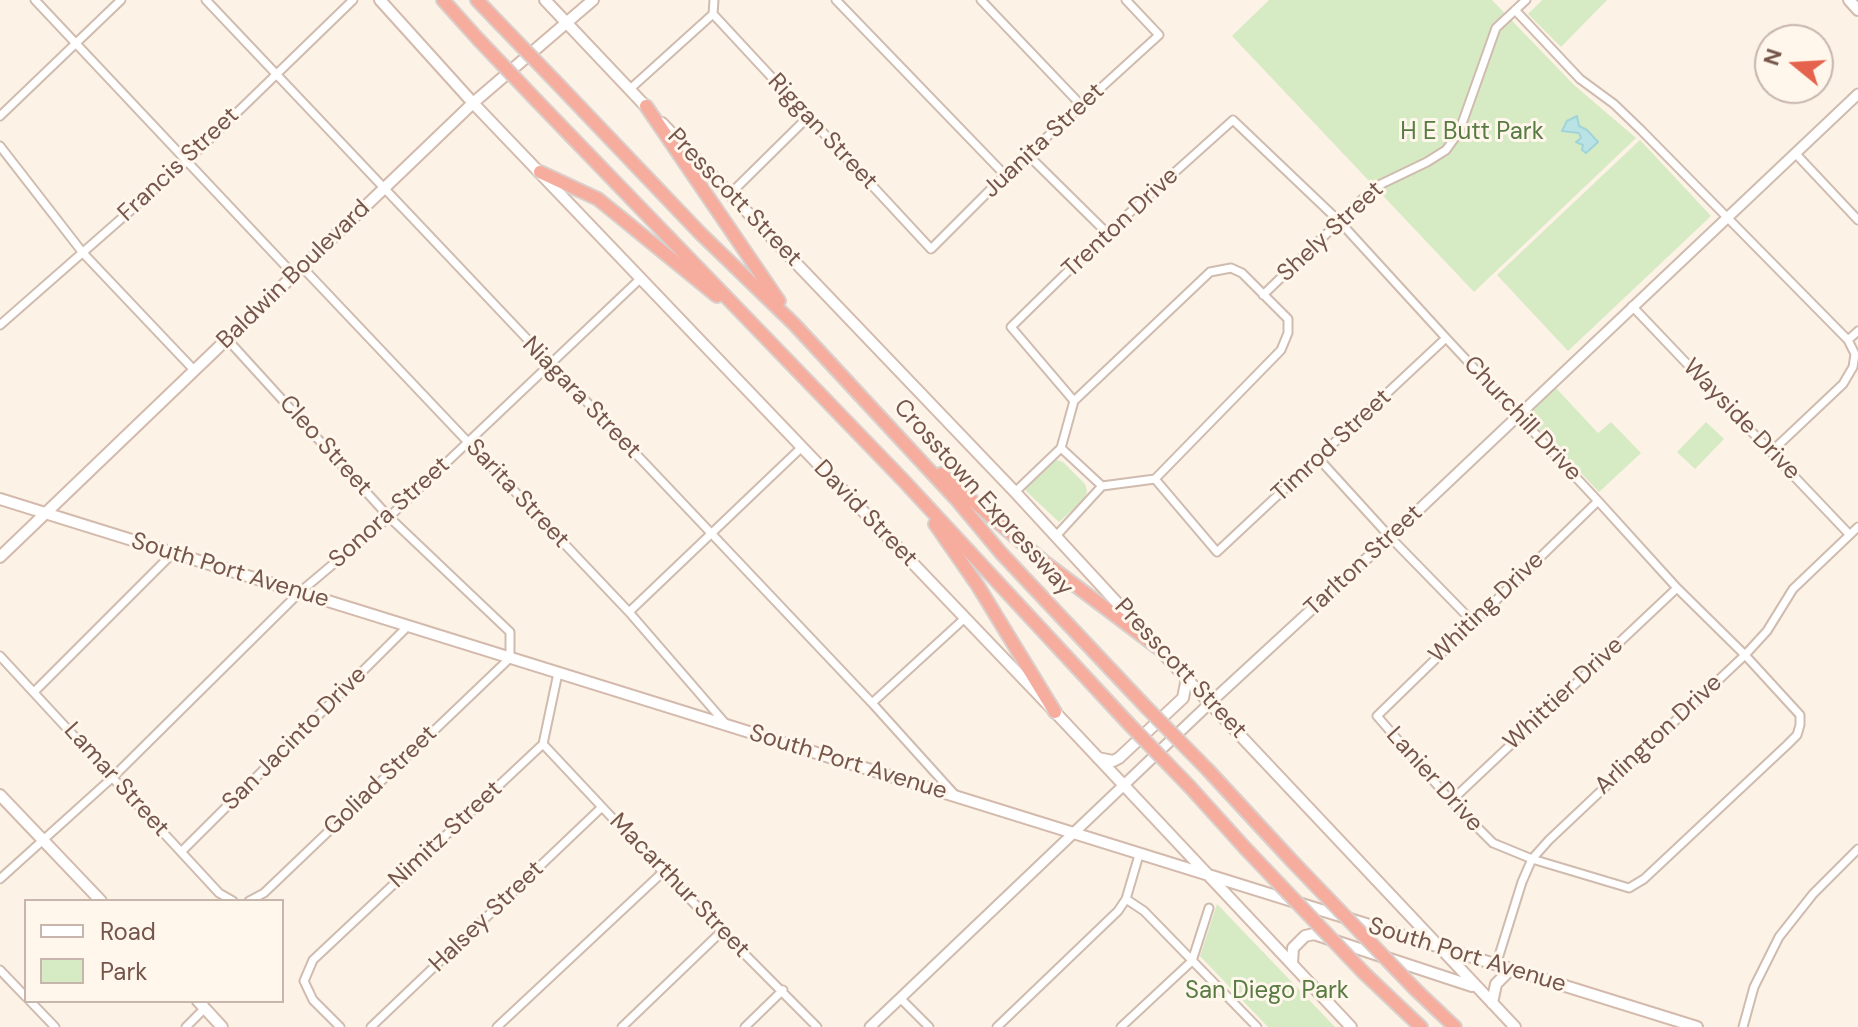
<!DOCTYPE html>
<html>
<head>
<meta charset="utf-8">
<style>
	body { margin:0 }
	#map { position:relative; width:1858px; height:1027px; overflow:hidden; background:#fcf2e6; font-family:"DM Sans",sans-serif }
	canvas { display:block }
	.legend { position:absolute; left:24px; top:899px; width:260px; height:104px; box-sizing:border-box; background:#fff6ec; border:2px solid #c8b6ac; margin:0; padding:10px 14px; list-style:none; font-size:24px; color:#76564b }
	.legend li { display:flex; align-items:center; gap:16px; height:40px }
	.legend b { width:40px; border:2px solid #c8b6ac }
	.north { position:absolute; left:1754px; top:24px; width:80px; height:80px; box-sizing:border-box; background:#fff6ec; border:2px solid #c8b6ac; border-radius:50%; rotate:288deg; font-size:22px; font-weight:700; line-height:32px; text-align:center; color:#76564b }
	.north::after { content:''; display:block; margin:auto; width:28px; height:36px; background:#e5624c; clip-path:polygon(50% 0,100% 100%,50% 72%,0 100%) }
</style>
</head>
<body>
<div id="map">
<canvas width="1858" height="1027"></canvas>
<ul class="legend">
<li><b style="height:10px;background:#fff"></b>Road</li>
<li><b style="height:22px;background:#d6eac4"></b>Park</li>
</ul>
<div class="north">N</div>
</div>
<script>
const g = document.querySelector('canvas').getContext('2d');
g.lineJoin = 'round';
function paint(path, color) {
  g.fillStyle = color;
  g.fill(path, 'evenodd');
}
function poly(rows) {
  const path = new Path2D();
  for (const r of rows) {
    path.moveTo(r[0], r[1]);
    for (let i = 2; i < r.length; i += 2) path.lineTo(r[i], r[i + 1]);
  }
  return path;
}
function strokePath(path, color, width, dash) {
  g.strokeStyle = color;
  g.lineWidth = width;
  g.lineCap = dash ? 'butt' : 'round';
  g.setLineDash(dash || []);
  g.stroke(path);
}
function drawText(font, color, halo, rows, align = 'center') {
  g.font = font + ' "DM Sans",sans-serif';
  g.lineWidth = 6;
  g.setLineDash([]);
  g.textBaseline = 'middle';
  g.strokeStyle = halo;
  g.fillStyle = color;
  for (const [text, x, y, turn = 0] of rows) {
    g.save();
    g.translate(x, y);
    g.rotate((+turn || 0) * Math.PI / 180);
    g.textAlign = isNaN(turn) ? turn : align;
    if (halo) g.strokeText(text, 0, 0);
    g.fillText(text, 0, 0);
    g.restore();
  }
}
paint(poly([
	[1269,0,1492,0,1574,85,1636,138,1474,292,1232,36],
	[1542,0,1607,0,1561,47,1528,14],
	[1640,140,1711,216,1568,351,1497,275],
	[1554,386,1598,433,1611,422,1641,453,1599,492,1526,415],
	[1706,422,1724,439,1695,469,1677,452],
	[1057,460,1063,462,1085,484,1087,491,1085,498,1059,522,1026,491,1026,486,1052,461],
	[1217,904,1335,1027,1268,1027,1200,956]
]), '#d6eac4');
const water = poly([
	[1577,116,1579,126,1587,130,1598,142,1586,153,1582,150,1583,145,1576,142,1581,138,1579,133,1562,131,1567,121,1577,116]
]);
paint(water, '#bae3e6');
strokePath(water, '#a0d4d8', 2);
const minor = poly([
	[35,0,294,275],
	[206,0,872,703,956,796],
	[836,0,1005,175],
	[981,0,1082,106],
	[1515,10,1580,79,1614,104,1641,130,1848,340],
	[713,14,931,249,1005,175,1159,35,1126,0],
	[630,89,713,14,714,0],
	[0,116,121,0],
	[0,146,83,253,194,370],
	[1795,153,1858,220],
	[1029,156,1107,233],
	[730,194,808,117],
	[302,267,629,612,725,723],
	[1263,295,1375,187,1427,162,1446,150,1459,132,1496,28,1526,0],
	[1632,306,1849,534],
	[0,325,187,161,353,0],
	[227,339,389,517,510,632,510,658,264,893,249,901],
	[1074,401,1011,327,1107,233,1233,120,1340,222,1446,338,1598,501,1677,588,1745,655,1800,715,1800,725,1797,735,1787,745,1644,879,1629,888,1532,859,1493,843,1451,801,1377,716,1598,501],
	[1061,448,1102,486],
	[1771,452,1843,384,1853,367,1855,354,1848,340,1858,331],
	[1319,459,1390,537,1472,621],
	[1155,479,1217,552,1446,338],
	[1015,492,1061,448,1074,401,1210,272,1231,268,1242,273,1288,319,1288,333,1281,350,1155,479,1102,486,1056,536],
	[629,612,802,447],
	[0,656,219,893,233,901],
	[35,691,173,553],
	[872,703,965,618],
	[543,744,663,872,817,1027],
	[1451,801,1677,588],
	[181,852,408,626],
	[0,879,113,777,300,592,389,517,640,279],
	[1126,899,1144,911,1257,1027],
	[1496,965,1522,882,1532,859,1549,840,1745,655,1767,631,1793,589,1858,527],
	[0,970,26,997],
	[900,998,929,1027],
	[30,1001,55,1027],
	[186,1027,205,1008],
	[340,1027,313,1000,304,981,313,960,543,744,558,673],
	[371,1027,602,807],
	[497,1027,663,872],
	[622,1027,721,932],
	[745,1027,783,990],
	[997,1027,1118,911,1126,899,1139,855],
	[1121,1027,1192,961,1209,908],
	[1743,1027,1754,987,1779,937,1813,894,1858,849]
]);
const tertiary = poly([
	[870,1027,1211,702,1390,537,1858,94]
]);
const secondary = poly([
	[380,0,473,103,1055,712,1351,1027],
	[545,0,651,112],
	[1849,0,1858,10],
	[662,123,1015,492,1144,632],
	[0,499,1697,1027],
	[0,557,473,103,593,0],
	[1154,644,1515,1027],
	[1098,758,1113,761,1119,758,1183,698,1187,678],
	[0,795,101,901],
	[1292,963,1293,948,1305,936,1314,934,1472,986],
	[198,1001,222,1027],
	[1492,1003,1496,984,1510,970]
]);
const motorway = poly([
	[443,0,478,39],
	[477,0,499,23],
	[556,82,700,233,794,324,956,499,1001,553,1146,707],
	[537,101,903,480,1129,724],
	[646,106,779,301],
	[540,172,598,199,717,296],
	[941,474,1047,564,1157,647],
	[935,524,978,586,1055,712],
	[1208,770,1293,862],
	[1190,787,1245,848],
	[1364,973,1421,1027],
	[1416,990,1455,1027]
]);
strokePath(minor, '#d0bbaf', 11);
strokePath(tertiary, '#d0bbaf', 13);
strokePath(secondary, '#d3baac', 14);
strokePath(motorway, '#d9d0cd', 16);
strokePath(minor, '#fff', 7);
strokePath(tertiary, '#fff', 9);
strokePath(secondary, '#fff', 10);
strokePath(motorway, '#f6ad9d', 12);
const motorwayBridge = poly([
	[499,23,556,82],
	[478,39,537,101],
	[1146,707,1208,770],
	[1129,724,1190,787],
	[1245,848,1364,973],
	[1293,862,1416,990]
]);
strokePath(motorwayBridge, '#d9d0cd', 16, []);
strokePath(motorwayBridge, '#f6ad9d', 12);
drawText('24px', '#76564b', '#fff6ec', [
	["Riggan Street",822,132,47],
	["Juanita Street",1044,141,-43],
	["Francis Street",179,165,-43],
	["Presscott Street",734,198,46],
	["Trenton Drive",1121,223,-43],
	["Shely Street",1331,232,-43],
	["Baldwin Boulevard",294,275,-44],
	["Niagara Street",581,398,46],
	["Churchill Drive",1522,419,47],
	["Wayside Drive",1741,420,46],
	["Cleo Street",325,446,48],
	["Timrod Street",1332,446,-43],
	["Sarita Street",517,494,47],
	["Crosstown Expressway",983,498,48],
	["Sonora Street",390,513,-42],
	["David Street",865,514,46],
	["Tarlton Street",1364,561,-43],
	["South Port Avenue",230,571,17],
	["Whiting Drive",1487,608,-44],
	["Presscott Street",1180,669,47],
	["Whittier Drive",1564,694,-43],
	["Arlington Drive",1659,735,-43],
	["San Jacinto Drive",295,739,-45],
	["South Port Avenue",848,763,17],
	["Lamar Street",116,780,48],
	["Lanier Drive",1434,780,48],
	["Goliad Street",381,781,-44],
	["Nimitz Street",446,835,-43],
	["Macarthur Street",679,886,46],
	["Halsey Street",487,917,-44],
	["South Port Avenue",1467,956,17]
]);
drawText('24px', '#587b42', '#fff6ec', [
	["H E Butt Park",1472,133],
	["San Diego Park",1267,992]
]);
</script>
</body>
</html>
